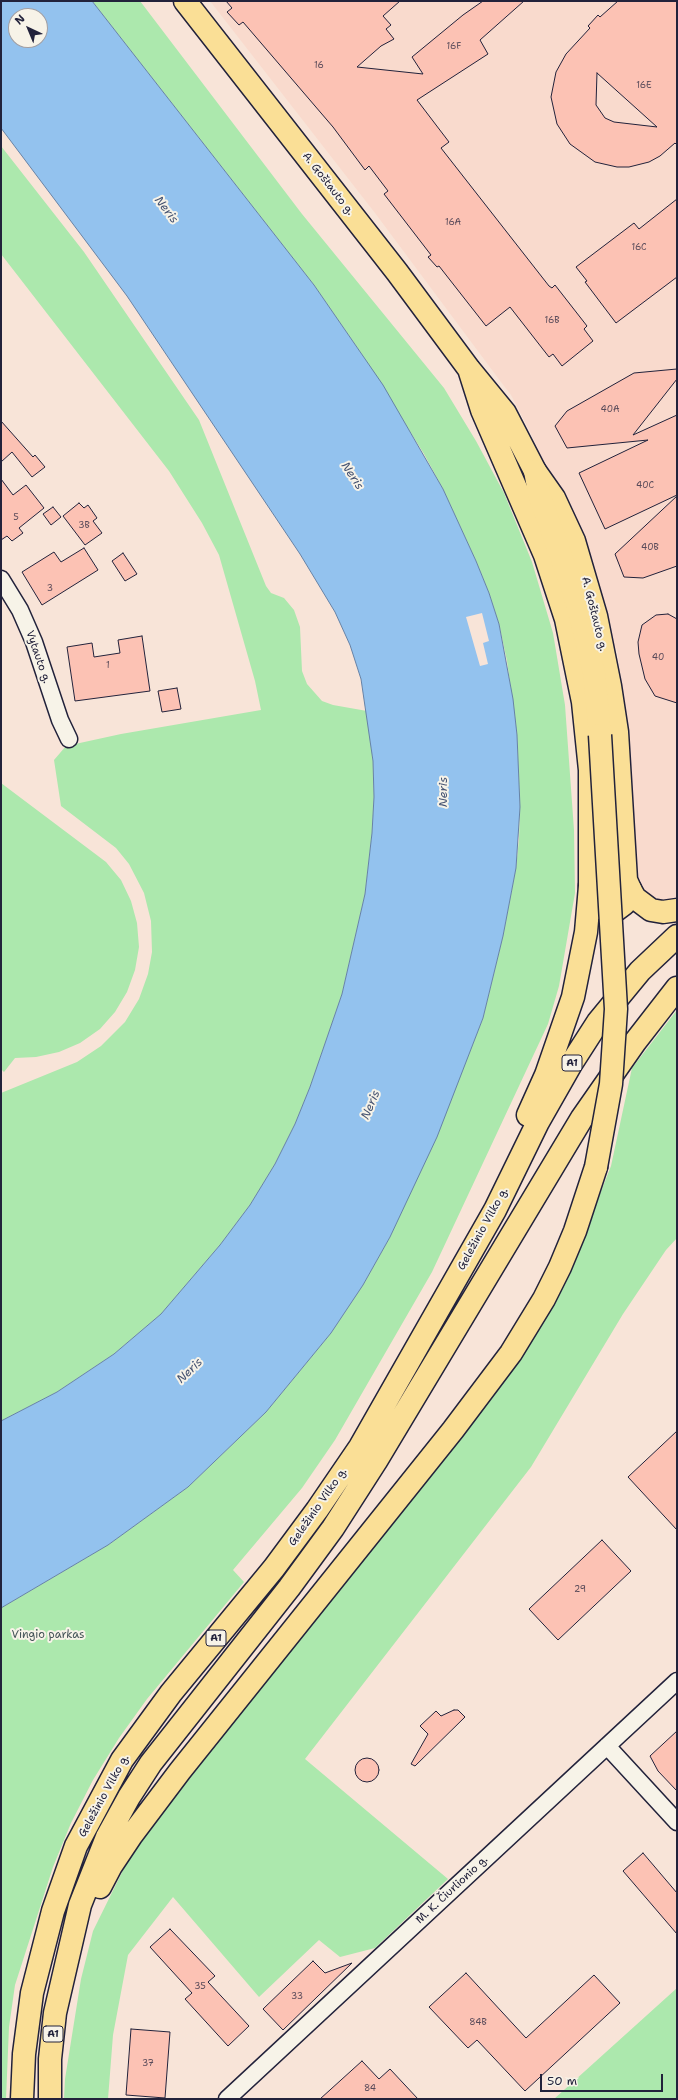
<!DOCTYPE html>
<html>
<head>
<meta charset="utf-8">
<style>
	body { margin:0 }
	#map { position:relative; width:678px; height:2100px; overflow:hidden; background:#f8e4d8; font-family:"Shantell Sans",sans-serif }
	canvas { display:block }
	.frame { position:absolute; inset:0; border:2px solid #22223b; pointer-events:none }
	.north { position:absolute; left:8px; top:8px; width:40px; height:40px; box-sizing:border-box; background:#f7f3e8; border:1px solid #a29fa3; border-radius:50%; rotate:316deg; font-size:11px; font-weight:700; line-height:16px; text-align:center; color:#22223b }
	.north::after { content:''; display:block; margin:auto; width:14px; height:18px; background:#22223b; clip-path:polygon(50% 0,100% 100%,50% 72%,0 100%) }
	.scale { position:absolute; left:540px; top:2074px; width:123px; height:18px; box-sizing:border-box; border:2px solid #22223b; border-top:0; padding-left:5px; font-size:12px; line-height:14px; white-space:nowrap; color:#22223b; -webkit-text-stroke:3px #f7f3e8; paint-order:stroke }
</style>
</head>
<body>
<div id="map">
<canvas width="678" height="2100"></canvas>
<div class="frame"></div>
<div class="north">N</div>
<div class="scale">50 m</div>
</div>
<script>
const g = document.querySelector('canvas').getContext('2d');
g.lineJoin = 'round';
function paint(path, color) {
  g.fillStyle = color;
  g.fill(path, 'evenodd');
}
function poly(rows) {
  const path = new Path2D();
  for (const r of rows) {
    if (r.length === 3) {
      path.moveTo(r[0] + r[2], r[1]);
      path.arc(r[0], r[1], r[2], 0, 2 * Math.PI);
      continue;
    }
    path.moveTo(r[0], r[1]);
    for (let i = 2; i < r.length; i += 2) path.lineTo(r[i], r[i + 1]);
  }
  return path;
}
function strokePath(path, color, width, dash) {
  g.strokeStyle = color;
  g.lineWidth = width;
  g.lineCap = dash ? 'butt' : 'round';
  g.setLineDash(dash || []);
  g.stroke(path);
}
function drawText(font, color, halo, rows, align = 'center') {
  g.font = font + ' "Shantell Sans",sans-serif';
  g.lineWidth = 4;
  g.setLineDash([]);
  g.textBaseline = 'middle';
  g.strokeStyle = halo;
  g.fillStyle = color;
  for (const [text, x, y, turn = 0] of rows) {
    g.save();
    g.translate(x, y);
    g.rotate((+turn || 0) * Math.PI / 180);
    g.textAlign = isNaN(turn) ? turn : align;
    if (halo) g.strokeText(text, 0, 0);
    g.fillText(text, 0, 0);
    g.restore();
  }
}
paint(poly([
	[210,1,677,1,677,904,660,906,635,886,630,749,617,649,609,645,578,536,530,432,511,395,501,382,375,213]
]), '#f9dacd');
paint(poly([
	[92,1,140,1,302,214,444,388,476,441,504,493,532,562,553,633,565,705,574,830,575,893,559,986,548,1024,432,1272,335,1440,302,1488,233,1570,244,1582,147,1699,119,1738,93,1780,71,1823,53,1867,15,1985,9,2027,6,2099,1,2099,1,1608,108,1545,188,1487,266,1412,331,1333,363,1285,390,1237,472,1046,483,1018,503,936,516,868,519,839,520,807,517,735,507,661,499,624,489,593,476,561,443,489,424,454,361,353,314,285],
	[1,146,84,252,199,420,266,586,271,593,284,598,294,610,300,627,302,671,307,684,322,701,333,705,367,711,373,761,374,797,372,833,365,894,342,994,310,1087,295,1124,275,1164,250,1205,220,1245,161,1314,114,1354,57,1392,1,1421,1,1093,77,1062,101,1046,125,1022,139,999,148,974,152,952,151,921,144,893,129,864,116,848,61,806,54,760,66,746,121,734,261,710,255,681,219,555,202,523,169,471,1,254],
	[1,783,106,862,121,880,131,901,137,923,139,947,135,970,127,992,115,1012,100,1029,80,1043,59,1052,36,1057,15,1058,4,1072,1,1069],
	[677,1010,677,1238,666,1250,623,1314,531,1467,305,1759,448,1879,375,1948,340,1957,319,1940,259,1997,173,1897,128,1955,113,2035,108,2099,64,2099,65,2079,81,1979,93,1931,131,1854,155,1819,495,1394,539,1328,581,1242,611,1166,632,1068],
	[677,1988,677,2099,554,2099]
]), '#ace8ad');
const water = poly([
	[1,1,92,1,314,285,383,385,443,489,476,561,489,593,499,624,513,699,517,735,520,807,516,868,503,936,483,1018,437,1137,390,1237,363,1285,331,1333,266,1412,188,1487,108,1545,1,1608,1,1421,57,1392,114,1354,161,1314,220,1245,250,1205,275,1164,295,1124,310,1087,342,994,365,894,372,833,374,797,373,761,361,679,350,645,335,612,300,554,127,296,1,128,1,1],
	[16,16,40,16,40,40,16,40,16,16]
]);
paint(water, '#93c2ee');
strokePath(water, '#6682a6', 1);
paint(poly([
	[482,613,489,641,483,643,488,664,480,666,466,617]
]), '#f8e4d8');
const building = poly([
	[226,1,400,1,383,16,391,25,386,29,394,39,381,46,357,67,423,74,412,57,463,15,483,1,524,1,480,40,488,54,417,100,449,142,441,148,549,286,552,288,555,285,587,326,584,329,593,341,562,366,553,354,549,357,510,307,486,326,439,266,437,267,428,257,431,255,384,194,388,191,369,166,365,170,333,127,243,22,239,25,227,12,232,8,226,1],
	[618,1,677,1,677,145,675,143,660,156,649,162,629,167,617,167,595,162,570,144,557,124,551,97,556,72,566,54,590,28,588,26,598,15,600,17,618,1],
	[597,73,657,127,614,122,605,118,596,105,597,73],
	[677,199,677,277,616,323,585,282,587,281,576,267,634,223,639,229,677,199],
	[677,369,677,379,633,435,677,415,677,495,605,529,579,473,648,440,567,448,555,426,567,411,634,373,677,369],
	[1,421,33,457,35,455,45,467,32,477,12,452,1,462,1,421],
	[1,479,13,495,26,485,44,508,19,528,23,533,12,541,7,536,1,540,1,479],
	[677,496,677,566,643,578,624,577,615,554,677,496],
	[79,503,84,508,88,505,97,518,93,521,102,533,85,545,63,516,79,503],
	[53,507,61,517,51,525,43,514,53,507],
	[84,548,98,570,42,605,22,572,54,552,61,562,84,548],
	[123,553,137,574,125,581,112,561,123,553],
	[668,614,677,619,677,703,655,696,645,679,639,654,638,642,642,625,656,615,668,614],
	[142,636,150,691,75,701,67,647,92,643,94,657,120,653,118,640,142,636],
	[177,688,181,709,162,712,158,691,177,688],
	[677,1431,677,1530,628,1477,677,1431],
	[602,1540,631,1571,558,1640,529,1609,602,1540],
	[454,1710,458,1710,465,1717,415,1766,411,1764,428,1734,420,1726,436,1711,441,1716,454,1710],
	[677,1731,677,1791,658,1771,650,1756,677,1731],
	[367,1770,12],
	[643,1853,677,1893,677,1934,623,1871,643,1853],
	[170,1929,215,1976,208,1982,249,2026,228,2046,185,1999,192,1993,150,1947,170,1929],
	[313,1961,325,1973,352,1963,283,2030,263,2009,313,1961],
	[466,1973,526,2038,594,1975,620,2003,525,2091,477,2040,468,2048,429,2007,466,1973],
	[131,2029,170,2032,165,2098,126,2095,131,2029],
	[362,2061,379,2079,390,2069,418,2099,320,2099,362,2061]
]);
paint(building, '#fcc2b4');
strokePath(building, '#22223b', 1);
const street = poly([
	[1,579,20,610,34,642,60,720,69,739],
	[607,1746,677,1822],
	[227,2099,677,1681]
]);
const primary = poly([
	[185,1,397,272,469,369,505,413,535,471,554,498,574,541,596,616,610,686,617,732,626,880,630,889,624,904,616,910,608,911,601,908,596,902,590,886,590,770,583,702,566,619,545,555,482,410,469,369]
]);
const highway = poly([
	[535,471,540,497,573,590,584,631,594,673,600,735],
	[630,889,635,898,651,910,663,912,677,910],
	[528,1115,546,1075,573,997,586,932,590,886],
	[100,1887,111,1866,131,1836,180,1771,453,1430,511,1353,544,1299,560,1267,575,1231,596,1167],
	[22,2099,24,2054,32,1993,53,1911,76,1846,122,1760,171,1693,274,1568,317,1510,360,1447,495,1210,538,1122,571,1064,598,1022,640,971,677,936],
	[50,2099,50,2059,55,2013,80,1905,107,1837,129,1797,151,1763,289,1588,333,1528,376,1461,582,1118,635,1042,677,988]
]);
strokePath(street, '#22223b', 19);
strokePath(primary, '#22223b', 25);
strokePath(highway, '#22223b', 25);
strokePath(street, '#f7f3e8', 16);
strokePath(primary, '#fadf96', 22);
strokePath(highway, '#fadf96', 22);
const highwayBridge = poly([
	[596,1167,611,1084,616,1009,600,735]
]);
strokePath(highwayBridge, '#22223b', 25, []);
strokePath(highwayBridge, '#fadf96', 22);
drawText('9px', '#584a59', null, [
	["16F",454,47],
	["16",319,66],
	["16E",644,86],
	["16A",453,223],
	["16C",639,248],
	["16B",552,321],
	["40A",610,410],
	["40C",645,486],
	["5",16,518],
	["3B",84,526],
	["40B",650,548],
	["3",50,589],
	["40",658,658],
	["1",108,666],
	["29",580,1590],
	["35",200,1987],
	["33",297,1997],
	["84B",478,2023],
	["37",148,2064],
	["84",370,2089]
]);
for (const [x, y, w] of [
	[572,1063,20],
	[216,1638,20],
	[53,2034,20]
]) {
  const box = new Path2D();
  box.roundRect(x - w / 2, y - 8, w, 16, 3);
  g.fillStyle = '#f7f3e8';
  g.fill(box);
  strokePath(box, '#22223b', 1);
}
drawText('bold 10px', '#22223b', null, [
	["A1",572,1063],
	["A1",216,1638],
	["A1",53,2034]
]);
drawText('11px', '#22223b', '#f7f3e8', [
	["A. Goštauto g.",328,184,52],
	["A. Goštauto g.",594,614,76],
	["Vytauto g.",38,657,71],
	["Geležinio Vilko g.",483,1229,-61],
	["Geležinio Vilko g.",318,1507,-55],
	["Geležinio Vilko g.",104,1796,-61],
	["M. K. Čiurlionio g.",452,1890,-43]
]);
drawText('11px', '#445458', '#f7f3e8', [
	["Vingio parkas",48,1635]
]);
drawText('italic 12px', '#445271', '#f7f3e8', [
	["Neris",166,210,52],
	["Neris",352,476,56],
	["Neris",444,792,-90],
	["Neris",371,1105,-67],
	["Neris",190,1371,-44]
]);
</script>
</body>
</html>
